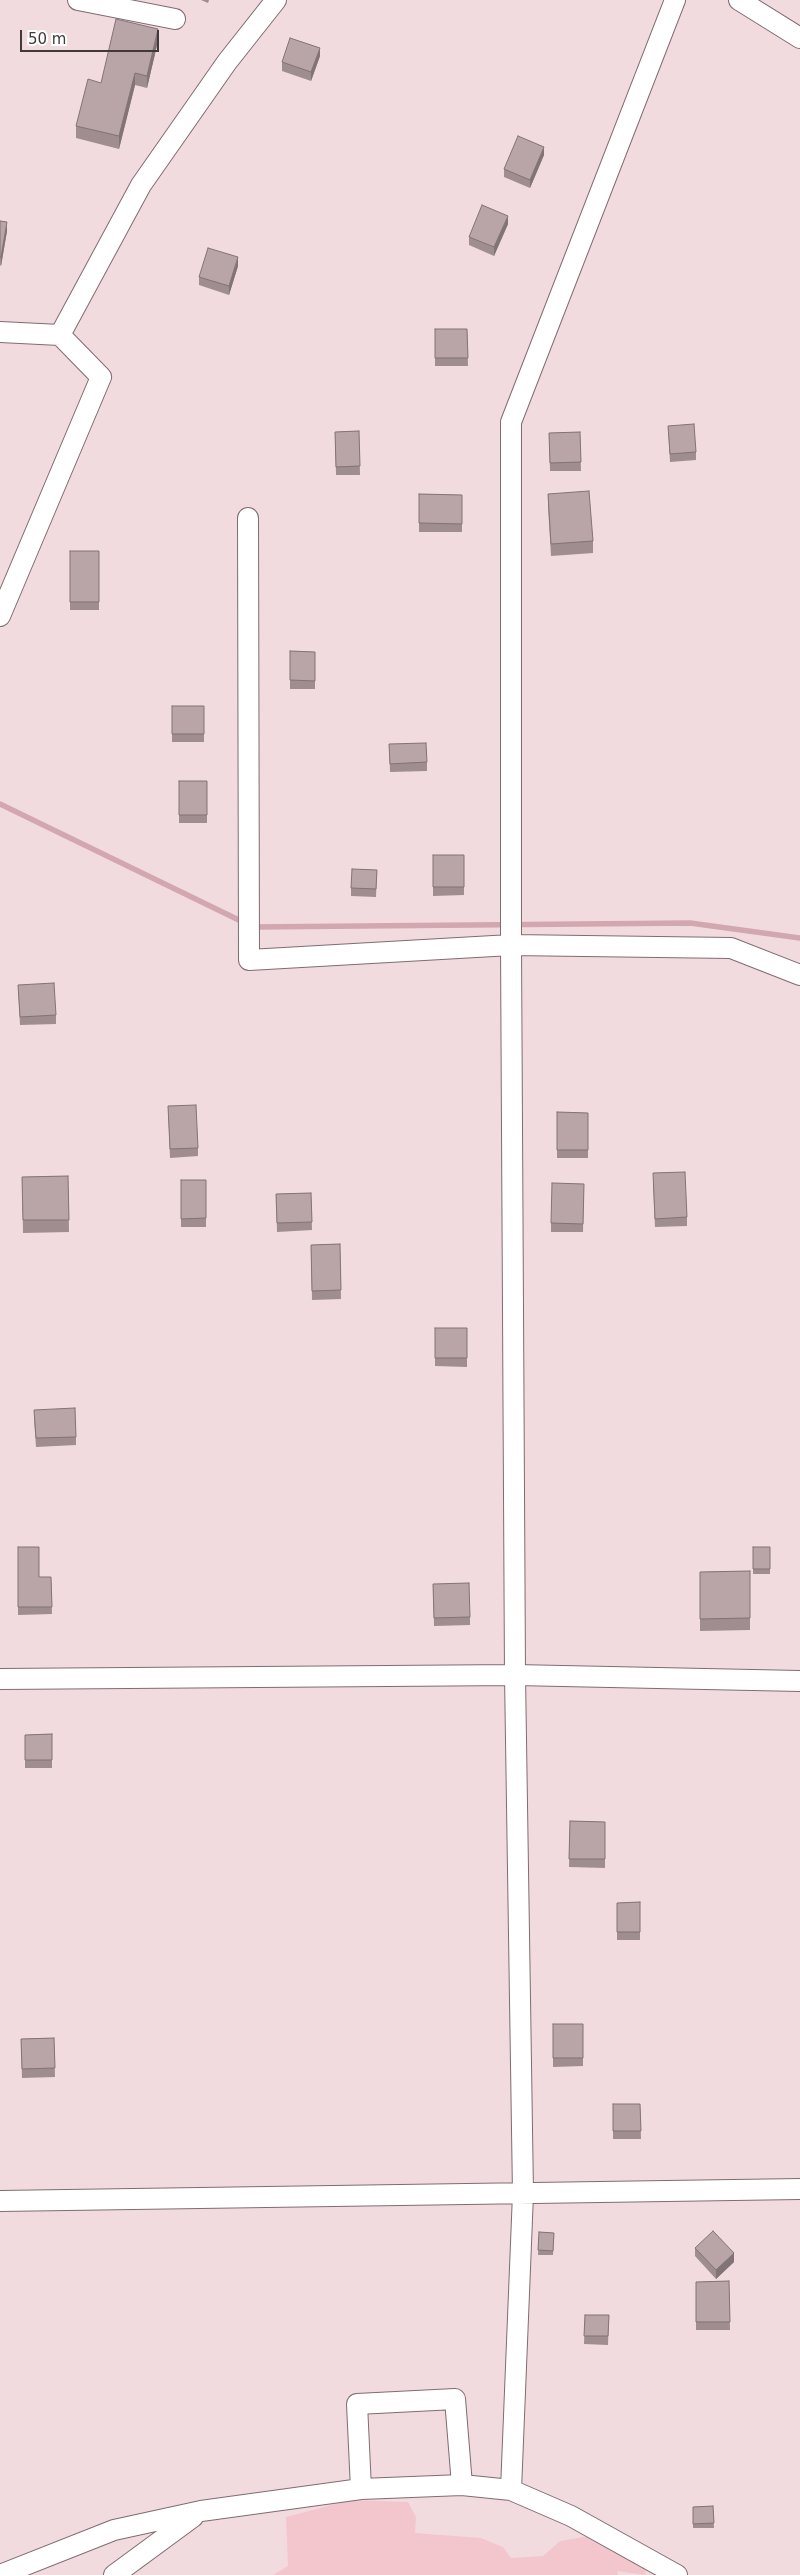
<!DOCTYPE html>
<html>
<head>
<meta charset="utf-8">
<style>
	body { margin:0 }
	#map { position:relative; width:800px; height:2575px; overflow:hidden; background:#f1dbdf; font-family:"DejaVu Sans",sans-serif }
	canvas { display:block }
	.scale { position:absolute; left:20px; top:30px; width:139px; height:22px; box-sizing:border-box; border:2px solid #42393b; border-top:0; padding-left:6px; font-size:15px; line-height:18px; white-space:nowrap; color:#42393b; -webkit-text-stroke:4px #fff; paint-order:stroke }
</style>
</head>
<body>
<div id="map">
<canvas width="800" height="2575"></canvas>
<div class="scale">50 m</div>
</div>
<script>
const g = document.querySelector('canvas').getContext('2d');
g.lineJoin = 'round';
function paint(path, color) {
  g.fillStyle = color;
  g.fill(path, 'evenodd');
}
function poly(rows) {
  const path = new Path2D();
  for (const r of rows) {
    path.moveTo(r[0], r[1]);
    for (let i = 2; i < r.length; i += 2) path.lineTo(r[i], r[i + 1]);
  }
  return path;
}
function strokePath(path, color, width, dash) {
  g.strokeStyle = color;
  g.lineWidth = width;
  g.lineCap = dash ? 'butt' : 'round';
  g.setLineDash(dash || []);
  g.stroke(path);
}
paint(poly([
	[350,2500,408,2502,416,2517,415,2533,481,2538,503,2547,511,2558,543,2556,560,2541,601,2534,649,2554,645,2575,617,2571,618,2575,273,2575,288,2566,286,2517]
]), '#f3c6ce');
strokePath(poly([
	[0,804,245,923],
	[253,927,690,923,800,938]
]), '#d3a7af', 5.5);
const minor = poly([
	[78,0,175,19],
	[739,0,800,38],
	[0,332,60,335],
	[248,518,249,960,511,945,731,948,800,975],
	[0,616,101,377,60,335,141,185,227,62,276,0],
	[0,1679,515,1675,800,1681],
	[0,2201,800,2189],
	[361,2489,357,2404,455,2399,462,2485],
	[511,2490,523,2194,515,1675,511,945,511,422,675,0],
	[0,2575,114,2530,201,2511,361,2489,462,2485,511,2490,571,2516,677,2575],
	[114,2575,193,2517]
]);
strokePath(minor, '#806c70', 22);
strokePath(minor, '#fff', 20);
paint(poly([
	[201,0,209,0,208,3],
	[158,41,147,88,135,85,119,149,76,138,76,126,101,83],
	[320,56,311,81,282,71,282,62],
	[544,155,530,188,504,177,504,169],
	[0,221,7,231,1,266,0,265],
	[508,224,494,256,469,245,469,237],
	[238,266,229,295,199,285,199,277],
	[435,329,467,329,468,366,435,366],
	[668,426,696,452,696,460,670,462],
	[359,431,360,475,336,475,335,432],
	[580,432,581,471,550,471,549,433],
	[419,494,462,495,462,532,419,532],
	[548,494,593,541,593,553,551,556,548,506],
	[70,551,99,551,99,610,70,610],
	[290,651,315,652,315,689,290,689],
	[172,706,204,706,204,742,172,742],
	[389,744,427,762,427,771,390,772],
	[179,781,207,781,207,823,179,823],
	[433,855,464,855,464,895,433,896],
	[377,870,376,897,351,896,351,888],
	[18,985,56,1015,56,1024,20,1025],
	[168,1106,198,1148,198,1156,170,1158],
	[557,1112,588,1113,588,1158,557,1158],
	[68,1176,69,1232,23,1233,22,1177],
	[181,1180,206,1180,206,1227,181,1227],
	[653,1182,687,1217,687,1226,655,1227],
	[584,1184,583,1232,551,1232,551,1223],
	[311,1193,312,1230,277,1232,276,1194],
	[340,1244,341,1299,312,1300,311,1245],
	[435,1328,467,1328,467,1367,435,1366],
	[34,1418,76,1437,76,1445,36,1447],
	[18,1547,39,1577,51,1577,52,1614,18,1615],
	[753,1547,770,1547,770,1574,753,1574],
	[750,1571,750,1630,700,1631,700,1572],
	[433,1584,470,1617,470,1625,434,1626],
	[52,1734,52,1768,25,1768,25,1735],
	[570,1821,605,1822,605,1868,569,1867],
	[640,1902,640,1940,617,1940,617,1903],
	[553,2024,583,2024,583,2066,553,2067],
	[54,2038,55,2077,22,2078,21,2039],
	[613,2104,640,2104,641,2139,613,2139],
	[539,2232,554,2233,553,2255,538,2255],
	[695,2248,734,2262,716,2279,695,2256],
	[729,2281,730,2330,696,2330,696,2282],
	[585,2315,609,2315,608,2345,584,2344],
	[713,2506,714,2528,693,2528,693,2507]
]), '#9f8d90');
paint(poly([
	[158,29,158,41,147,88,147,76],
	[320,48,320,56,311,81,311,72],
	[135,73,135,85,119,149,119,136],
	[544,147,544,155,530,188,530,180],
	[508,216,508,224,494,256,494,247],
	[7,222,7,231,1,266,1,257],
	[238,257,238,266,229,295,229,286],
	[734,2253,734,2262,716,2279,716,2270]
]), '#827376');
const building = poly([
	[116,19,158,29,147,76,135,73,119,136,76,126,88,79,101,83,116,19],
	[290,38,320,48,311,72,282,62,290,38],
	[518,136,544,147,530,180,504,169,518,136],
	[482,205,508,216,494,247,469,237,482,205],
	[0,221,7,222,1,257,0,257,0,221],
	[208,248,238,257,229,286,199,277,208,248],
	[435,329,467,329,468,358,435,358,435,329],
	[694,424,696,452,670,454,668,426,694,424],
	[359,431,360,466,336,467,335,432,359,431],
	[580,432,581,462,550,463,549,433,580,432],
	[589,491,593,541,551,544,548,494,589,491],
	[419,494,462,495,462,524,419,523,419,494],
	[70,551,99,551,99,602,70,602,70,551],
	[290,651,315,652,315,681,290,680,290,651],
	[172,706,204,706,204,734,172,734,172,706],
	[426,743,427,762,390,764,389,744,426,743],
	[179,781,207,781,207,815,179,815,179,781],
	[433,855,464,855,464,887,433,887,433,855],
	[352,869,377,870,376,889,351,888,352,869],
	[54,983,56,1015,20,1017,18,985,54,983],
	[196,1105,198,1148,170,1149,168,1106,196,1105],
	[557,1112,588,1113,588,1150,557,1150,557,1112],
	[685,1172,687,1217,655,1219,653,1173,685,1172],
	[68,1176,69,1220,23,1220,22,1177,68,1176],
	[181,1180,206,1180,206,1218,181,1219,181,1180],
	[552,1183,584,1184,583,1224,551,1223,552,1183],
	[311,1193,312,1222,277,1223,276,1194,311,1193],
	[340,1244,341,1290,312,1291,311,1245,340,1244],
	[435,1328,467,1328,467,1358,435,1358,435,1328],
	[75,1408,76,1437,36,1438,34,1410,75,1408],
	[18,1547,39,1547,39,1577,51,1577,52,1607,18,1607,18,1547],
	[753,1547,770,1547,770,1569,753,1569,753,1547],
	[750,1571,750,1618,700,1619,700,1572,750,1571],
	[469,1583,470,1617,434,1618,433,1584,469,1583],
	[52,1734,52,1760,25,1760,25,1735,52,1734],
	[570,1821,605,1822,605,1859,569,1859,570,1821],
	[640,1902,640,1932,617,1932,617,1903,640,1902],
	[553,2024,583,2024,583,2058,553,2058,553,2024],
	[54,2038,55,2068,22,2069,21,2039,54,2038],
	[613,2104,640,2104,641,2131,613,2131,613,2104],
	[713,2231,734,2253,716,2270,695,2248,713,2231],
	[539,2232,554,2233,553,2251,538,2250,539,2232],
	[729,2281,730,2322,696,2322,696,2282,729,2281],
	[585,2315,609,2315,608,2336,584,2336,585,2315],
	[713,2506,714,2523,693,2524,693,2507,713,2506]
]);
paint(building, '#b9a4a8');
strokePath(building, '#827376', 1);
</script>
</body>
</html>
